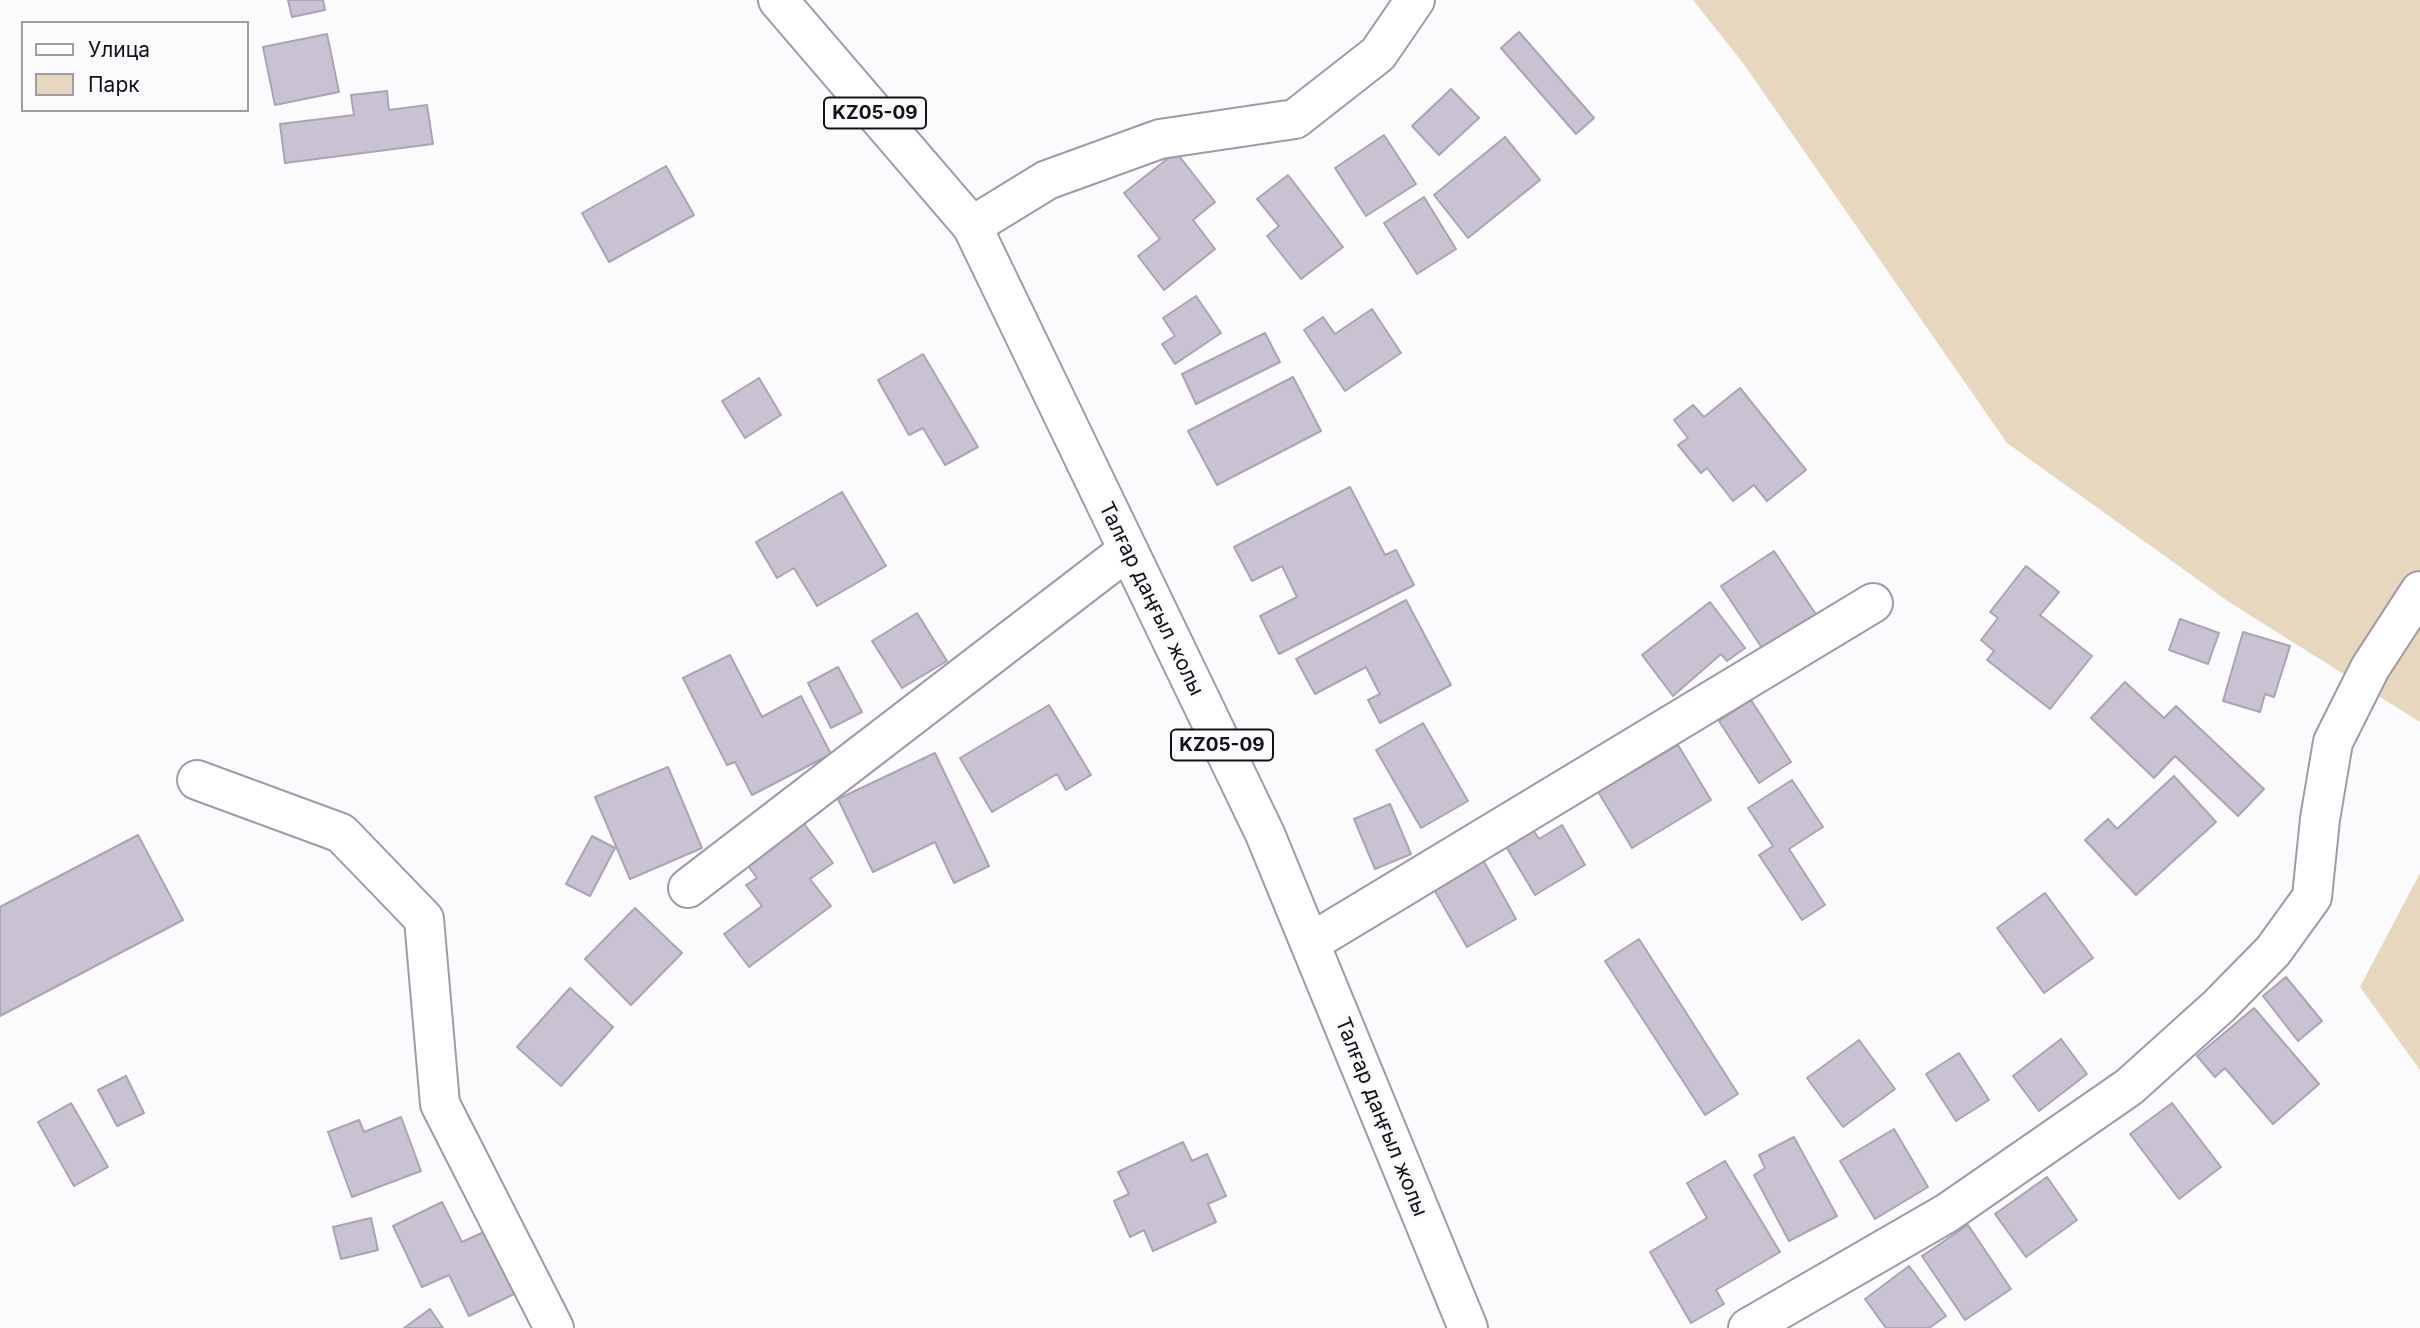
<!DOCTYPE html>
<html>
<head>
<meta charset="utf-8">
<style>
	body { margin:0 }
	#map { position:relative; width:2420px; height:1328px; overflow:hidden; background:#fbfafd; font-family:Inter,sans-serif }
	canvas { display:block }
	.legend { position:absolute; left:21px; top:21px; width:228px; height:91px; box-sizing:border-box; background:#fbfafd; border:2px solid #9f9da1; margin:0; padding:9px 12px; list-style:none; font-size:21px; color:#141217 }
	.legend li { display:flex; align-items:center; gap:14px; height:35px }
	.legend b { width:35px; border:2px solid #9f9da1 }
</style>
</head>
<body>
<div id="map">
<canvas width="2420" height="1328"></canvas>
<ul class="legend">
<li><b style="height:9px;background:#fff"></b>Улица</li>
<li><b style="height:19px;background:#e6d7be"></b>Парк</li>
</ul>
</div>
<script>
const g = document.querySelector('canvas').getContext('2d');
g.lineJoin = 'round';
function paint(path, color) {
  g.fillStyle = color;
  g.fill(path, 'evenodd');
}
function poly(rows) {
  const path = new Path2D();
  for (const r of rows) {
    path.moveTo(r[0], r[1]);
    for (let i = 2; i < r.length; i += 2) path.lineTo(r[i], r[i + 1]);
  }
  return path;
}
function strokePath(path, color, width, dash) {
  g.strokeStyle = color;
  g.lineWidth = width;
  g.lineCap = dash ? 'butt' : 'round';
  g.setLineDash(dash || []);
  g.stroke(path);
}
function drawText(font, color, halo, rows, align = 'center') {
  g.font = font + ' Inter,sans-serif';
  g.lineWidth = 6;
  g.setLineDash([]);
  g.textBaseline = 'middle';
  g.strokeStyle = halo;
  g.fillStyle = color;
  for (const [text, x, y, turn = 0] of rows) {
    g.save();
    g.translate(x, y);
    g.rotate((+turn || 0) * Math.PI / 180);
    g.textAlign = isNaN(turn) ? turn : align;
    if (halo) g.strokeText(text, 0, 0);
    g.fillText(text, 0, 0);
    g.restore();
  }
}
paint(poly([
	[1693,0,2420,0,2420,722,2229,602,2007,443,1743,63],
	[2420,873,2420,1070,2360,987]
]), '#e6d7be');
const building = poly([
	[288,0,323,0,325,10,292,17,288,0],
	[1519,32,1594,118,1576,134,1501,48,1519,32],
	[327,34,339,92,275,105,263,47,327,34],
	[1451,89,1479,118,1439,155,1412,126,1451,89],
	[387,91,389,110,427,105,433,144,285,163,280,124,354,115,351,95,387,91],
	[1384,135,1416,184,1366,216,1335,168,1384,135],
	[1505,137,1540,180,1468,238,1434,195,1505,137],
	[1176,152,1215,202,1193,220,1215,249,1164,290,1138,256,1160,239,1124,193,1176,152],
	[666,166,694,215,609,262,582,213,666,166],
	[1288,175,1343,247,1301,279,1267,236,1279,226,1257,199,1288,175],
	[1424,197,1456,249,1417,274,1384,223,1424,197],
	[1196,296,1221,333,1175,364,1162,344,1175,336,1163,318,1196,296],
	[1372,309,1401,353,1345,391,1304,330,1323,317,1335,334,1372,309],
	[1265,333,1280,362,1196,404,1182,374,1265,333],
	[923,354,978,447,945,465,923,428,909,435,878,380,923,354],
	[1293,377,1321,431,1217,485,1188,431,1293,377],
	[759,378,781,415,745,438,722,401,759,378],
	[1740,388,1806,470,1767,501,1754,485,1733,501,1707,468,1701,473,1678,445,1688,438,1674,420,1693,405,1704,417,1740,388],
	[1350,487,1385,555,1396,550,1414,585,1279,654,1260,616,1297,597,1282,566,1252,581,1234,547,1350,487],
	[842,492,886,566,817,606,794,568,777,578,756,542,842,492],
	[1774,551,1817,616,1764,651,1721,586,1774,551],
	[2026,566,2059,592,2040,615,2092,656,2050,709,1987,660,1994,651,1981,640,1998,618,1990,612,2026,566],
	[1406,600,1451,685,1380,723,1368,700,1380,694,1366,667,1315,694,1296,659,1406,600],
	[1710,602,1745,648,1727,661,1721,654,1673,696,1642,655,1710,602],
	[917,613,947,661,902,688,872,641,917,613],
	[2180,619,2219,633,2208,664,2169,650,2180,619],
	[2243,632,2290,646,2274,697,2265,694,2260,712,2223,701,2243,632],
	[730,655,762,717,801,696,831,754,752,795,735,762,727,765,683,678,730,655],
	[838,667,862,712,831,728,808,683,838,667],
	[2125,682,2164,718,2176,706,2264,789,2238,816,2175,756,2154,778,2091,718,2125,682],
	[1751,700,1791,762,1759,783,1719,721,1751,700],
	[1049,705,1091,775,1066,790,1057,774,992,812,960,758,1049,705],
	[1423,723,1468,801,1421,828,1376,750,1423,723],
	[1678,745,1711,800,1632,848,1594,785,1631,762,1636,770,1678,745],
	[935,753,989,866,954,883,935,842,873,872,838,799,935,753],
	[668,767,702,848,630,879,595,797,668,767],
	[2174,776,2216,822,2136,895,2085,840,2108,819,2117,829,2174,776],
	[1792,780,1823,827,1789,849,1825,905,1802,920,1759,855,1773,846,1748,808,1792,780],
	[1390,804,1411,854,1375,869,1354,819,1390,804],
	[802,821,833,863,810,879,831,906,749,967,724,934,762,906,746,885,757,878,746,863,802,821],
	[1528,822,1539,839,1562,825,1585,865,1535,895,1501,838,1528,822],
	[138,835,183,920,0,1016,0,907,138,835],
	[592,836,615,848,590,896,566,884,592,836],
	[1482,858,1516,919,1467,947,1432,886,1482,858],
	[2045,893,2093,958,2044,993,1997,928,2045,893],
	[635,908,682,953,631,1005,585,959,635,908],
	[1639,939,1738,1094,1705,1115,1605,961,1639,939],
	[2286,977,2322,1021,2298,1041,2263,996,2286,977],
	[570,988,613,1027,561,1086,517,1047,570,988],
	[2254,1008,2319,1084,2273,1124,2225,1068,2215,1077,2197,1056,2254,1008],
	[2061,1039,2087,1074,2039,1111,2013,1076,2061,1039],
	[1859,1040,1895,1089,1843,1127,1807,1078,1859,1040],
	[1959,1053,1989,1100,1956,1121,1926,1074,1959,1053],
	[126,1076,144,1113,117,1126,98,1090,126,1076],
	[71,1103,108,1167,74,1186,38,1122,71,1103],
	[2172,1103,2221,1167,2179,1199,2130,1134,2172,1103],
	[401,1117,421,1171,352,1197,328,1132,359,1120,364,1132,401,1117],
	[1894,1129,1928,1187,1875,1219,1840,1161,1894,1129],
	[1794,1137,1837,1216,1789,1241,1754,1175,1765,1168,1759,1155,1794,1137],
	[1183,1142,1192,1161,1207,1154,1226,1196,1208,1204,1216,1222,1153,1251,1144,1230,1130,1237,1114,1201,1129,1194,1118,1172,1183,1142],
	[1725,1161,1780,1252,1716,1290,1724,1304,1691,1323,1650,1252,1707,1218,1687,1183,1725,1161],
	[2047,1177,2077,1220,2026,1257,1995,1214,2047,1177],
	[442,1202,462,1242,486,1231,516,1293,469,1316,449,1275,422,1287,393,1226,442,1202],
	[371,1218,378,1250,341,1259,333,1227,371,1218],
	[1968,1225,2011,1289,1965,1320,1922,1256,1968,1225],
	[1909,1266,1946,1316,1929,1328,1886,1328,1865,1299,1909,1266],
	[430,1309,443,1328,404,1328,430,1309]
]);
paint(building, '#c9c2d2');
strokePath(building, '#aaa4b4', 2);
const minor = poly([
	[972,226,1047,180,1160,139,1295,119,1378,54,1415,0],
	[197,780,341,833,424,919,440,1104,554,1328],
	[688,888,1128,550],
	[1310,943,1873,603],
	[1748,1328,1947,1213,2129,1087,2219,1006,2273,951,2312,897,2320,819,2333,742,2370,668,2420,591]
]);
const primary = poly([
	[778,0,972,226,1265,834,1468,1328]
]);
strokePath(minor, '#a09aa9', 42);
strokePath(primary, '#a09aa9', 42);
strokePath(minor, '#fff', 38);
strokePath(primary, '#fff', 38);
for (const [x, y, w] of [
	[875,113,102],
	[1222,745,102]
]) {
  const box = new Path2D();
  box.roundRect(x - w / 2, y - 15.5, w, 31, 5);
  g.fillStyle = '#fbfafd';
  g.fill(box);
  strokePath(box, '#141217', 2);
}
drawText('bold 19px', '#141217', null, [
	["KZ05-09",875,113],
	["KZ05-09",1222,745]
]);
drawText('21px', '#141217', '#fbfafd', [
	["Талғар даңғыл жолы",1151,599,64],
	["Талғар даңғыл жолы",1381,1117,68]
]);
</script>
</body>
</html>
